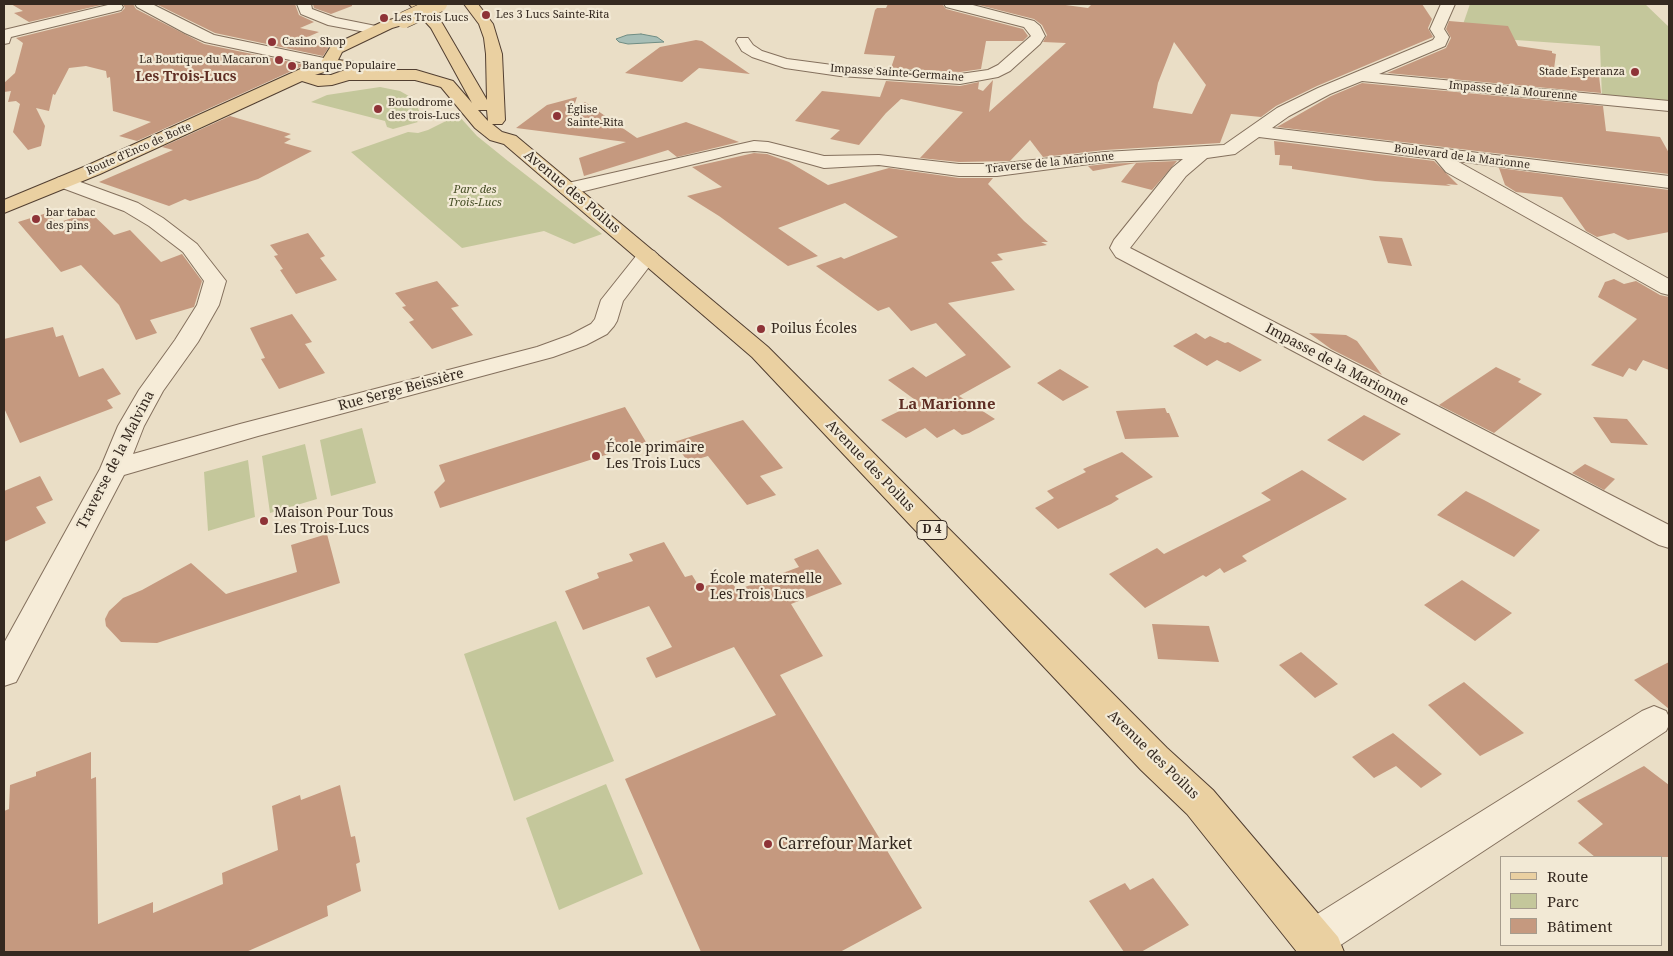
<!DOCTYPE html>
<html>
<head>
<meta charset="utf-8">
<style>
	body { margin:0 }
	#map { position:relative; width:1673px; height:956px; overflow:hidden; background:#eadec6; font-family:"Noto Serif",serif }
	canvas { display:block }
	.frame { position:absolute; inset:0; border:5px solid #352920; pointer-events:none }
	.legend { position:absolute; left:1500px; top:856px; width:162px; height:90px; box-sizing:border-box; background:#f2e9d5; border:1px solid #a69c8d; margin:0; padding:6px 9px; list-style:none; font-size:15px; color:#352920 }
	.legend li { display:flex; align-items:center; gap:10px; height:25px }
	.legend b { width:25px; border:1px solid #a69c8d }
</style>
</head>
<body>
<div id="map">
<canvas width="1673" height="956"></canvas>
<div class="frame"></div>
<ul class="legend">
<li><b style="height:6px;background:#ead0a1"></b>Route</li>
<li><b style="height:14px;background:#c4c79b"></b>Parc</li>
<li><b style="height:14px;background:#c5997f"></b>Bâtiment</li>
</ul>
</div>
<script>
const g = document.querySelector('canvas').getContext('2d');
g.lineJoin = 'round';
function paint(path, color) {
  g.fillStyle = color;
  g.fill(path, 'evenodd');
}
function poly(rows) {
  const path = new Path2D();
  for (const r of rows) {
    path.moveTo(r[0], r[1]);
    for (let i = 2; i < r.length; i += 2) path.lineTo(r[i], r[i + 1]);
  }
  return path;
}
function strokePath(path, color, width, dash) {
  g.strokeStyle = color;
  g.lineWidth = width;
  g.lineCap = dash ? 'butt' : 'round';
  g.setLineDash(dash || []);
  g.stroke(path);
}
function drawText(font, color, halo, rows, align = 'center') {
  g.font = font + ' "Noto Serif",serif';
  g.lineWidth = 4.5;
  g.setLineDash([]);
  g.textBaseline = 'middle';
  g.strokeStyle = halo;
  g.fillStyle = color;
  for (const [text, x, y, turn = 0] of rows) {
    g.save();
    g.translate(x, y);
    g.rotate((+turn || 0) * Math.PI / 180);
    g.textAlign = isNaN(turn) ? turn : align;
    if (halo) g.strokeText(text, 0, 0);
    g.fillText(text, 0, 0);
    g.restore();
  }
}
paint(poly([
	[1470,4,1645,4,1669,27,1669,105,1602,98,1600,46,1459,36],
	[380,87,400,91,414,99,420,113,415,120,418,122,393,129,387,127,385,121,311,102,327,95],
	[458,115,477,136,508,161,602,234,574,244,544,231,462,248,351,152,408,132,418,133,428,130],
	[362,428,376,483,331,496,320,440],
	[305,444,317,499,270,513,262,456],
	[248,460,255,517,208,531,204,472],
	[556,621,614,761,514,801,464,654],
	[606,784,643,874,559,910,526,818]
]), '#c4c79b');
const water = poly([
	[641,34,657,37,664,42,628,44,619,42,616,39,627,35,641,34]
]);
paint(water, '#a7beb6');
strokePath(water, '#6e8c83', 1);
paint(poly([
	[11,4,105,4,29,22,14,13,23,11],
	[123,4,133,4,136,9,204,44,305,65,137,141,119,136,151,122,113,111,110,77,107,78,106,71,86,66,69,68,55,95,53,94,49,111,36,108,45,126,41,146,28,150,13,132,20,104,16,101,8,102,11,91,4,92,4,83,15,73,23,43,16,38,121,12,125,8],
	[156,4,295,4,299,15,314,22,300,28,319,32,303,39,331,44,323,56,215,33],
	[313,4,352,4,352,6,331,14,314,8],
	[888,4,942,4,946,9,1023,29,1028,36,1023,41,986,41,981,69,960,72,891,68,895,56,864,54,875,10,877,8,886,8],
	[975,4,1058,4,1088,8,1092,4,1422,4,1432,19,1428,28,1433,37,1317,86,1276,106,1261,117,1231,114,1220,143,1105,150,1043,157,1030,140,1010,161,959,162,920,158,963,112,901,99,886,113,859,145,830,139,840,130,795,121,822,91,880,97,886,81,960,86,979,82,978,89,983,91,993,80,989,112,1066,43,1043,42,1047,35,1042,25,1034,19],
	[1174,42,1206,85,1192,114,1153,108,1158,83],
	[1449,21,1508,26,1518,46,1552,51,1552,53,1556,54,1554,69,1599,76,1601,93,1387,73,1446,48,1451,38,1446,29],
	[696,40,702,41,750,74,699,68,682,82,625,73,660,47],
	[1362,83,1603,106,1606,131,1660,137,1669,153,1669,174,1277,127,1331,96],
	[577,97,572,112,585,102,637,138,686,122,739,142,677,157,668,150,584,176,579,158,626,142,516,128,547,105],
	[230,116,291,134,284,137,291,139,284,143,312,151,258,179,190,201,185,199,169,206,99,182,173,150,162,147],
	[1274,141,1434,161,1458,185,1446,184,1451,186,1375,181,1292,169,1292,166,1279,165,1280,155,1275,155],
	[754,153,767,154,789,162,828,185,889,168,959,178,993,178,988,184,1024,221,1048,242,1041,242,1047,245,997,254,1003,260,991,262,1015,290,948,303,1011,367,959,396,995,419,969,433,962,435,954,429,937,438,925,428,906,438,881,420,918,402,888,380,913,367,926,377,966,355,936,323,911,331,889,307,878,311,816,266,841,257,844,259,898,237,845,203,778,228,818,256,788,266,719,216,687,196,722,187,692,167],
	[1177,161,1152,190,1121,182,1136,163,1093,171,1088,166,1105,164],
	[1499,168,1669,190,1669,232,1628,240,1614,233,1597,237,1586,231,1562,197,1516,192,1505,185],
	[90,212,114,235,130,230,161,262,182,254,202,281,194,307,150,320,157,333,136,340,119,305,81,265,61,272,18,222,47,213,57,223],
	[308,233,325,256,320,258,337,280,296,294,280,270,283,269,274,256,278,255,270,245],
	[1379,236,1402,238,1412,266,1388,263],
	[1614,279,1624,284,1636,281,1660,295,1669,297,1669,370,1643,360,1636,371,1629,368,1623,377,1591,365,1637,319,1598,297,1605,282],
	[437,281,459,306,451,308,473,335,432,349,409,322,414,320,402,307,406,306,395,293],
	[292,314,312,342,305,344,325,373,279,389,261,359,265,358,250,328],
	[53,327,56,337,63,335,79,377,103,368,121,394,107,400,113,408,20,443,4,408,4,339],
	[1196,333,1205,339,1210,336,1225,343,1228,342,1262,360,1240,372,1217,360,1207,366,1173,346],
	[1309,333,1346,335,1357,341,1382,375,1331,349],
	[1496,367,1521,379,1518,382,1542,394,1494,433,1439,405],
	[1060,369,1089,387,1063,401,1037,383],
	[625,407,646,442,440,508,434,492,445,481,439,465],
	[1165,408,1167,413,1169,413,1179,437,1125,439,1116,411],
	[1364,415,1401,434,1363,461,1327,440],
	[1593,417,1627,419,1648,445,1611,443],
	[743,420,783,468,760,476,776,495,747,505,708,456,688,462,674,442],
	[1122,452,1153,477,1115,496,1119,499,1111,504,1058,529,1035,508,1054,498,1047,491,1086,472,1083,469],
	[1585,464,1615,479,1604,490,1572,473],
	[1302,470,1347,499,1242,556,1247,561,1224,573,1220,568,1206,577,1203,575,1145,608,1109,574,1157,548,1164,554,1271,500,1261,493],
	[40,476,53,500,36,507,46,523,4,542,4,491],
	[1466,491,1484,500,1540,530,1514,557,1437,515],
	[327,534,340,583,157,643,121,642,106,626,105,619,109,611,123,598,142,590,191,563,226,594,297,572,291,545],
	[664,542,685,577,692,575,700,588,729,578,737,590,799,567,794,559,818,549,842,584,791,604,823,656,780,675,922,908,840,952,701,952,625,779,776,715,734,647,656,678,646,658,672,647,649,606,583,630,565,591,599,578,597,573,633,561,629,554],
	[1462,580,1512,613,1475,641,1424,605],
	[1152,624,1209,626,1219,662,1158,659],
	[1301,652,1338,684,1315,698,1279,665],
	[1669,662,1669,709,1634,680],
	[1464,682,1524,733,1480,756,1428,705],
	[1393,733,1442,774,1421,788,1396,766,1374,778,1352,757],
	[91,752,91,779,96,777,98,924,153,902,153,913,223,884,222,873,278,850,272,806,300,795,301,800,340,785,351,837,355,836,360,862,356,864,361,891,327,906,328,916,246,952,4,952,4,811,9,809,10,785,36,776,36,772],
	[1644,766,1669,785,1669,857,1595,857,1578,843,1603,824,1577,801],
	[1153,878,1189,925,1141,952,1124,952,1089,901,1125,883,1130,890]
]), '#c5997f');
const minor = poly([
	[112,4,121,4,123,7,121,10,11,37,9,43,4,44,4,30,112,4],
	[135,4,152,4,214,35,324,58,331,65,328,68,323,70,314,65,205,42,185,33,137,7,135,4],
	[297,4,311,4,312,9,336,18,381,27,383,30,381,33,376,34,328,25,301,14,297,4],
	[944,4,969,4,1034,21,1040,26,1045,36,1040,44,1010,71,998,77,960,84,840,76,785,68,752,57,742,51,736,41,738,38,748,38,753,45,762,51,787,59,840,66,960,74,988,70,998,65,1031,36,1024,27,946,7,944,4],
	[1441,4,1455,4,1444,29,1449,37,1445,46,1379,74,1669,101,1669,111,1362,81,1330,94,1289,116,1272,128,1669,176,1669,188,1457,161,1669,279,1669,295,1661,293,1446,172,1435,159,1259,137,1235,154,1207,158,1186,176,1130,248,1669,525,1669,548,1659,545,1116,257,1110,248,1114,240,1172,168,1183,159,1105,162,997,176,959,176,879,165,824,168,767,152,754,151,743,152,568,195,561,193,558,189,561,185,568,183,754,141,768,142,824,156,879,155,959,164,997,164,1105,152,1224,145,1277,108,1318,88,1433,40,1435,37,1430,29,1441,4],
	[64,176,138,203,163,218,197,244,226,281,219,305,198,342,163,391,144,426,133,454,240,424,537,347,570,335,591,324,595,319,601,300,640,251,647,249,654,251,658,255,623,301,617,321,614,326,607,334,586,345,553,357,258,436,124,475,16,682,4,686,4,643,100,469,118,426,139,390,175,340,197,305,204,281,183,252,149,226,124,211,57,186,55,182,57,178,64,176],
	[1654,706,1666,711,1669,717,1669,725,1666,731,1330,952,1297,952,1292,940,1298,926,1642,711,1654,706]
]);
const major = poly([
	[409,4,423,4,442,23,487,100,486,54,484,38,479,24,464,4,478,4,493,24,502,54,505,120,502,124,492,124,502,132,516,136,768,347,1167,748,1213,790,1338,937,1344,952,1297,952,1187,814,1141,770,752,357,504,144,490,140,475,128,441,87,415,80,349,80,332,85,318,86,302,81,100,174,4,213,4,200,86,166,307,66,321,62,331,46,382,22,404,16,409,17,411,20,409,23,392,28,342,52,338,60,354,62,361,70,416,70,453,81,472,103,431,28,409,4],
	[333,69,345,70,331,75,315,75,333,69],
	[478,110,487,110,488,121,487,120,478,110]
]);
strokePath(minor, '#84705d', 2);
strokePath(major, '#523f31', 2);
paint(minor, '#f6ecd8');
paint(major, '#ead0a1');
const majorBridge = poly([
	[404,20,439,4]
]);
strokePath(majorBridge, '#523f31', 17, []);
strokePath(majorBridge, '#ead0a1', 16);
for (const [x, y, r, color] of [
	[486,15,5,"#8e3337"],
	[384,18,5,"#8e3337"],
	[272,42,5,"#8e3337"],
	[279,60,5,"#8e3337"],
	[292,66,5,"#8e3337"],
	[1635,72,5,"#8e3337"],
	[378,109,5,"#8e3337"],
	[557,116,5,"#8e3337"],
	[36,219,5,"#8e3337"],
	[761,329,5,"#8e3337"],
	[596,456,5,"#8e3337"],
	[264,521,5,"#8e3337"],
	[700,587,5,"#8e3337"],
	[768,844,5,"#8e3337"]
]) {
  const dot = new Path2D();
  dot.arc(x, y, r, 0, 2 * Math.PI);
  g.fillStyle = color;
  g.fill(dot);
  strokePath(dot, '#f2e9d5', 2);
}
drawText('11px', '#352920', '#f2e9d5', [
	["Les 3 Lucs Sainte-Rita",496,15],
	["Les Trois Lucs",394,18],
	["Casino Shop",282,42],
	["La Boutique du Macaron",269,60,"right"],
	["Banque Populaire",302,66],
	["Stade Esperanza",1625,72,"right"],
	["Boulodrome",388,103],
	["des trois-Lucs",388,116],
	["Église",567,110],
	["Sainte-Rita",567,123],
	["bar tabac",46,213],
	["des pins",46,226]
], 'left');
drawText('11px', '#352920', '#f2e9d5', [
	["Impasse Sainte-Germaine",897,73,4],
	["Impasse de la Mourenne",1513,91,5],
	["Route d'Enco de Botte",139,149,-24],
	["Boulevard de la Marionne",1462,157,7],
	["Traverse de la Marionne",1050,163,-6]
]);
drawText('italic 11px', '#485028', '#f2e9d5', [
	["Parc des",475,190],
	["Trois-Lucs",475,203]
]);
for (const [x, y, w] of [
	[932,530,30]
]) {
  const box = new Path2D();
  box.roundRect(x - w / 2, y - 9.5, w, 19, 4);
  g.fillStyle = '#f2e9d5';
  g.fill(box);
  strokePath(box, '#352920', 1);
}
drawText('bold 12px', '#352920', null, [
	["D 4",932,530]
]);
drawText('bold 14px', '#5e2d23', '#f2e9d5', [
	["Les Trois-Lucs",186,77]
]);
drawText('14px', '#352920', '#f2e9d5', [
	["Avenue des Poilus",572,192,40],
	["Impasse de la Marionne",1337,365,28],
	["Rue Serge Beissière",401,390,-15],
	["Traverse de la Malvina",116,460,-63],
	["Avenue des Poilus",870,466,46],
	["Avenue des Poilus",1153,755,44]
]);
drawText('14px', '#352920', '#f2e9d5', [
	["Poilus Écoles",771,329],
	["École primaire",606,448],
	["Les Trois Lucs",606,464],
	["Maison Pour Tous",274,513],
	["Les Trois-Lucs",274,529],
	["École maternelle",710,579],
	["Les Trois Lucs",710,595]
], 'left');
drawText('bold 15px', '#5e2d23', '#f2e9d5', [
	["La Marionne",947,405]
]);
drawText('16px', '#352920', '#f2e9d5', [
	["Carrefour Market",778,844]
], 'left');
</script>
</body>
</html>
